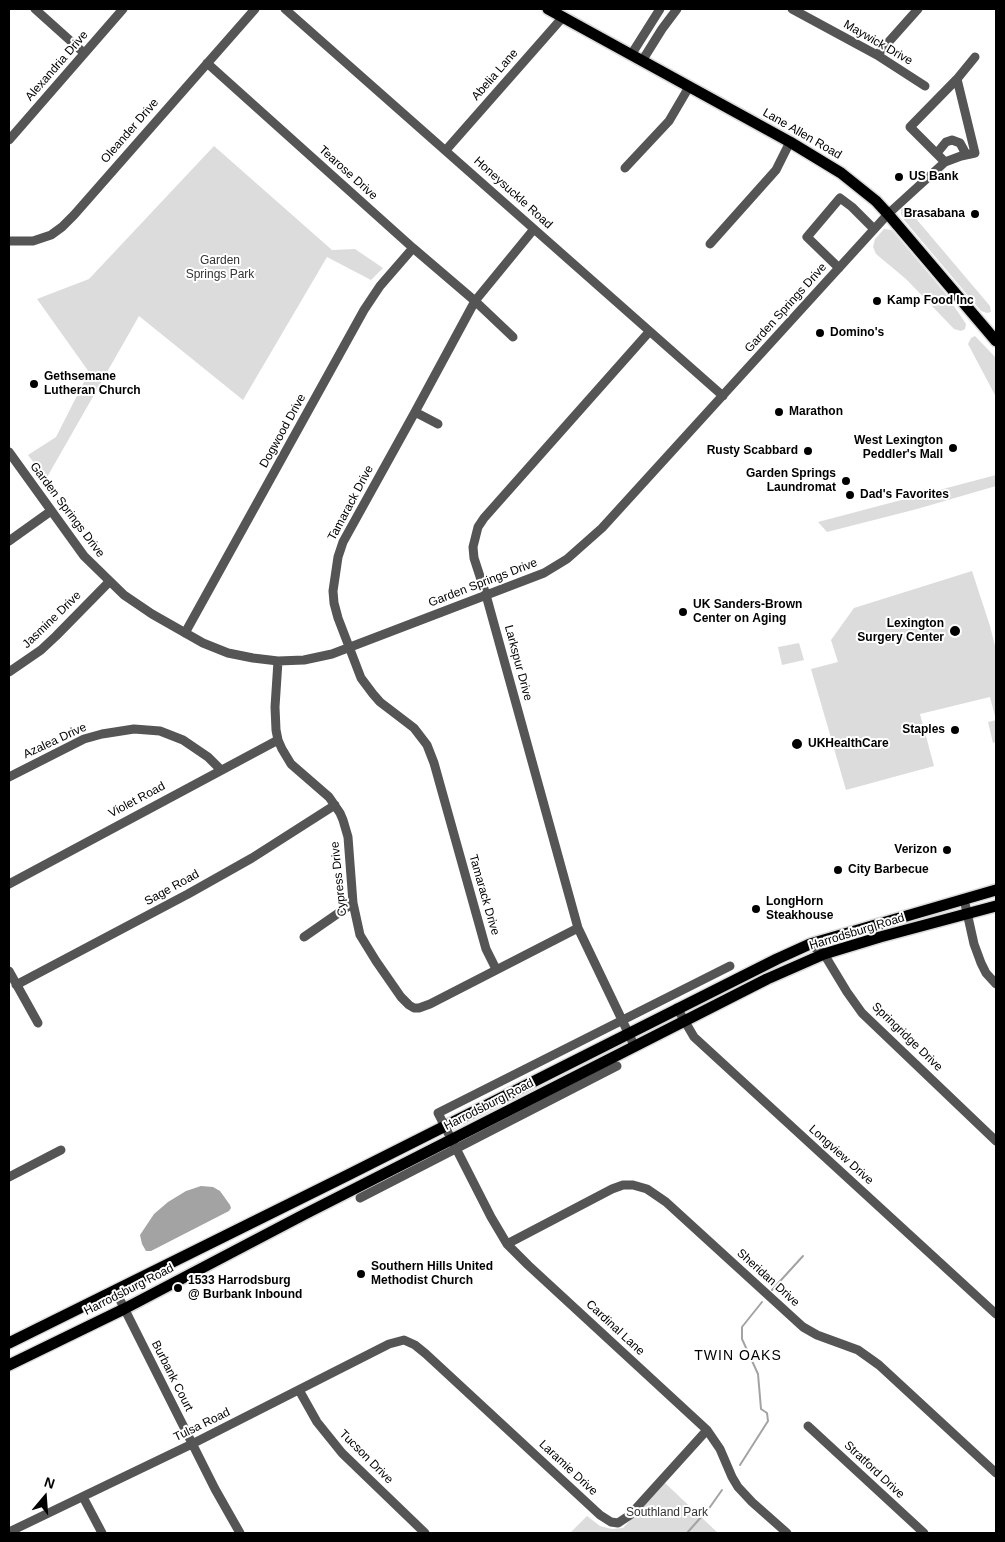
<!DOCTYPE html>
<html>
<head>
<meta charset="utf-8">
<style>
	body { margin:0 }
	#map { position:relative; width:1005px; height:1542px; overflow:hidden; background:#fff; font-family:Helvetica,sans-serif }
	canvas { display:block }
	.frame { position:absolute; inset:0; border:10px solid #000; pointer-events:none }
	.north { position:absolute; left:20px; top:1472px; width:50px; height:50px; -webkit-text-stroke:4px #fff; paint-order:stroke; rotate:18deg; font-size:14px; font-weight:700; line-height:20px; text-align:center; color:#000 }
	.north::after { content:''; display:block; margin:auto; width:18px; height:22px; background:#000; clip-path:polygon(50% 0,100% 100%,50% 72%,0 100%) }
</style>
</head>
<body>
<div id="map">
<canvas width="1005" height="1542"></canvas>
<div class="frame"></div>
<div class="north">N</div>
</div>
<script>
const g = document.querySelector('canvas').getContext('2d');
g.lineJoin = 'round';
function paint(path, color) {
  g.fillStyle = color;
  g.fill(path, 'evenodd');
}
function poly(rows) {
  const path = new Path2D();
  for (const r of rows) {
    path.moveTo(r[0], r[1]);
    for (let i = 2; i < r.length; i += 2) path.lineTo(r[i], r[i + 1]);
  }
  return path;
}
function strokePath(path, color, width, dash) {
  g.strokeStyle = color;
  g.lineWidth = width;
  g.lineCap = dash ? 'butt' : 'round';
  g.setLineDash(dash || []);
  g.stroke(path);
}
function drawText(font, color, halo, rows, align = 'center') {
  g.font = font + ' Helvetica,sans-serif';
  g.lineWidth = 4;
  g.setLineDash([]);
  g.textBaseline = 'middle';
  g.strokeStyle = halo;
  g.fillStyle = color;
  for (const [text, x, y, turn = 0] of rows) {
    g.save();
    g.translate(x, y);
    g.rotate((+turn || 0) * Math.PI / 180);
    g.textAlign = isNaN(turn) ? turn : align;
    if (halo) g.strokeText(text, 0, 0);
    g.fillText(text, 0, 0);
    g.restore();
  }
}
paint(poly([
	[214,146,332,250,355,249,383,268,371,280,327,257,243,400,139,316,46,479,28,455,56,437,89,372,37,299,89,279],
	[905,207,907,208,990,306,991,312,987,313,981,311,904,220,901,214,901,209],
	[884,229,892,230,946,294,966,324,965,329,961,331,954,329,906,279,876,254,873,247,875,239],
	[975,336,996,358,996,397,968,344,971,338],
	[996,475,996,486,917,509,827,532,818,522],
	[972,571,990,626,996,650,996,742,993,743,988,722,996,720,990,697,920,714,934,766,846,790,811,669,838,662,831,640,854,608],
	[799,643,804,660,782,665,778,647],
	[665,1483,718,1533,570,1533,587,1516,600,1526,612,1529,623,1528]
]), '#dcdcdc');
paint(poly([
	[201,1186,213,1187,220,1191,230,1205,231,1208,229,1211,151,1251,146,1251,142,1244,140,1235,154,1214,168,1202,186,1191]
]), '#a3a3a3');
strokePath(poly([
	[772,1290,803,1256],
	[740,1465,768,1421,767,1413,761,1409,758,1374,742,1339,742,1327,762,1302],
	[687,1533,710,1507,722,1490]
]), '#a3a3a3', 2);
const major = poly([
	[548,9,790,142,841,173,876,201,888,214,996,341],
	[9,1343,348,1175,777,959,810,944,996,890],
	[9,1365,124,1309,305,1214,767,979,824,954,880,937,996,906]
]);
strokePath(major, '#dbdbdb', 14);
strokePath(poly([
	[35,9,84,53],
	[285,9,723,396],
	[792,9,877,55,925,86],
	[631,55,660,9],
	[877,55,918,9],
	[642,61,662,29,677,9],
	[207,63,413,248,475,301,513,337],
	[957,79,975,57],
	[9,140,123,9],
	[446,150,563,17],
	[937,153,946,142,952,140,960,143,966,154],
	[625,168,669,121,689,87],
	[9,241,33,241,51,235,62,227,74,215,255,9],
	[710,244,776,170,790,142],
	[839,268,807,237,840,198,852,207,874,229],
	[415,412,438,424],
	[9,452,84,556,124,595,152,614,203,643,228,653,253,658,278,661,304,660,332,654,544,573,567,559,602,528,888,214,945,162,961,156,975,153,957,79,910,127,945,162],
	[9,541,51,511],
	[185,633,364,310,380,286,413,248],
	[278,661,275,707,276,730,278,740,282,749,291,764,329,797,340,813,343,820,348,837,353,903,360,935,376,961,401,997,409,1005,414,1008,419,1008,430,1004,578,928],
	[9,672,41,650,56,636,109,582],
	[9,777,84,739,102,734,134,729,160,731,183,740,208,757,221,770],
	[9,884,278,740],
	[964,899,974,944,981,963,986,973,996,984],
	[304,937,353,903],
	[810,944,824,954,847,992,862,1013,996,1141],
	[730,966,438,1113,491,1217,507,1244,528,1265,707,1430,720,1449,732,1477,738,1487,752,1502,787,1533],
	[496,969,486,949,434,763,427,745,414,728,380,702,373,694,361,678,338,618,334,603,333,591,338,557,343,542,415,412,475,301,534,229],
	[9,971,38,1023],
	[16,985,188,894,252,858,335,805],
	[677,1008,694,1037,996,1314],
	[635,1047,578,928,486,595,474,558,473,547,478,527,484,518,649,332],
	[9,1177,61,1150],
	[360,1198,617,1066],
	[507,1244,612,1189,623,1185,633,1185,647,1189,666,1202,803,1327,817,1335,858,1350,879,1365,996,1473],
	[115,1290,215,1489,240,1533],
	[299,1390,317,1422,342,1453,425,1533],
	[808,1426,924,1533],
	[83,1497,102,1533],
	[9,1532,192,1444,389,1344,404,1340,415,1345,426,1354,600,1515,611,1522,618,1523,630,1515,707,1430]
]), '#555', 9);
strokePath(major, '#000', 11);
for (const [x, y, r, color] of [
	[899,177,5,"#000"],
	[975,214,5,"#000"],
	[877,301,5,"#000"],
	[820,333,5,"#000"],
	[34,384,5,"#000"],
	[779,412,5,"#000"],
	[953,448,5,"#000"],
	[808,451,5,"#000"],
	[846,481,5,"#000"],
	[850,495,5,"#000"],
	[683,612,5,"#000"],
	[955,631,6,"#000"],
	[955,730,5,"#000"],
	[797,744,6,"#000"],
	[947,850,5,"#000"],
	[838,870,5,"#000"],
	[756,909,5,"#000"],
	[361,1274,5,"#000"],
	[178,1288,5,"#000"]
]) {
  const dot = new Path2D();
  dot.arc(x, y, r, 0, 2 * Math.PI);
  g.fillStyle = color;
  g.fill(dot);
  strokePath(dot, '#fff', 2);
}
drawText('12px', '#000', '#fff', [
	["Maywick Drive",878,43,30],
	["Alexandria Drive",57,66,-49],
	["Abelia Lane",495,75,-49],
	["Oleander Drive",130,131,-49],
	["Lane Allen Road",802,134,30],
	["Tearose Drive",348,173,42],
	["Honeysuckle Road",513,193,42],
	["Garden Springs Drive",786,308,-48],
	["Dogwood Drive",283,431,-61],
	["Tamarack Drive",351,503,-62],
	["Garden Springs Drive",67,510,53],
	["Garden Springs Drive",483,583,-21],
	["Jasmine Drive",52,620,-44],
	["Larkspur Drive",518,663,75],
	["Azalea Drive",55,741,-25],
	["Violet Road",137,800,-28],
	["Cypress Drive",339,879,-96],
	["Sage Road",172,888,-29],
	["Tamarack Drive",484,895,74],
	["Harrodsburg Road",857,932,-17],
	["Springridge Drive",907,1037,44],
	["Harrodsburg Road",489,1105,-27],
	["Longview Drive",841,1155,42],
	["Sheridan Drive",768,1278,42],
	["Harrodsburg Road",129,1290,-27],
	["Cardinal Lane",615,1328,43],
	["Burbank Court",172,1376,63],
	["Tulsa Road",202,1425,-26],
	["Tucson Drive",366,1457,45],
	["Laramie Drive",568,1468,43],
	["Stratford Drive",874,1470,43]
]);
drawText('bold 12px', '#000', '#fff', [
	["US Bank",909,177],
	["Brasabana",965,214,"right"],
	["Kamp Food Inc",887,301],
	["Domino's",830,333],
	["Gethsemane",44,377],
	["Lutheran Church",44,391],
	["Marathon",789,412],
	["West Lexington",943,441,"right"],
	["Peddler's Mall",943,455,"right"],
	["Rusty Scabbard",798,451,"right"],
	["Garden Springs",836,474,"right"],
	["Laundromat",836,488,"right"],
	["Dad's Favorites",860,495],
	["UK Sanders-Brown",693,605],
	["Center on Aging",693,619],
	["Lexington",944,624,"right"],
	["Surgery Center",944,638,"right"],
	["Staples",945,730,"right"],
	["UKHealthCare",808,744],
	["Verizon",937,850,"right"],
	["City Barbecue",848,870],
	["LongHorn",766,902],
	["Steakhouse",766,916],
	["Southern Hills United",371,1267],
	["Methodist Church",371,1281],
	["1533 Harrodsburg",188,1281],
	["@ Burbank Inbound",188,1295]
], 'left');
drawText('12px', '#333', '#fff', [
	["Garden",220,261],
	["Springs Park",220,275],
	["Southland Park",667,1513]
]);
g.letterSpacing = '1px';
drawText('14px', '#000', '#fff', [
	["TWIN OAKS",738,1356]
]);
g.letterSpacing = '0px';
</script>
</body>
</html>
